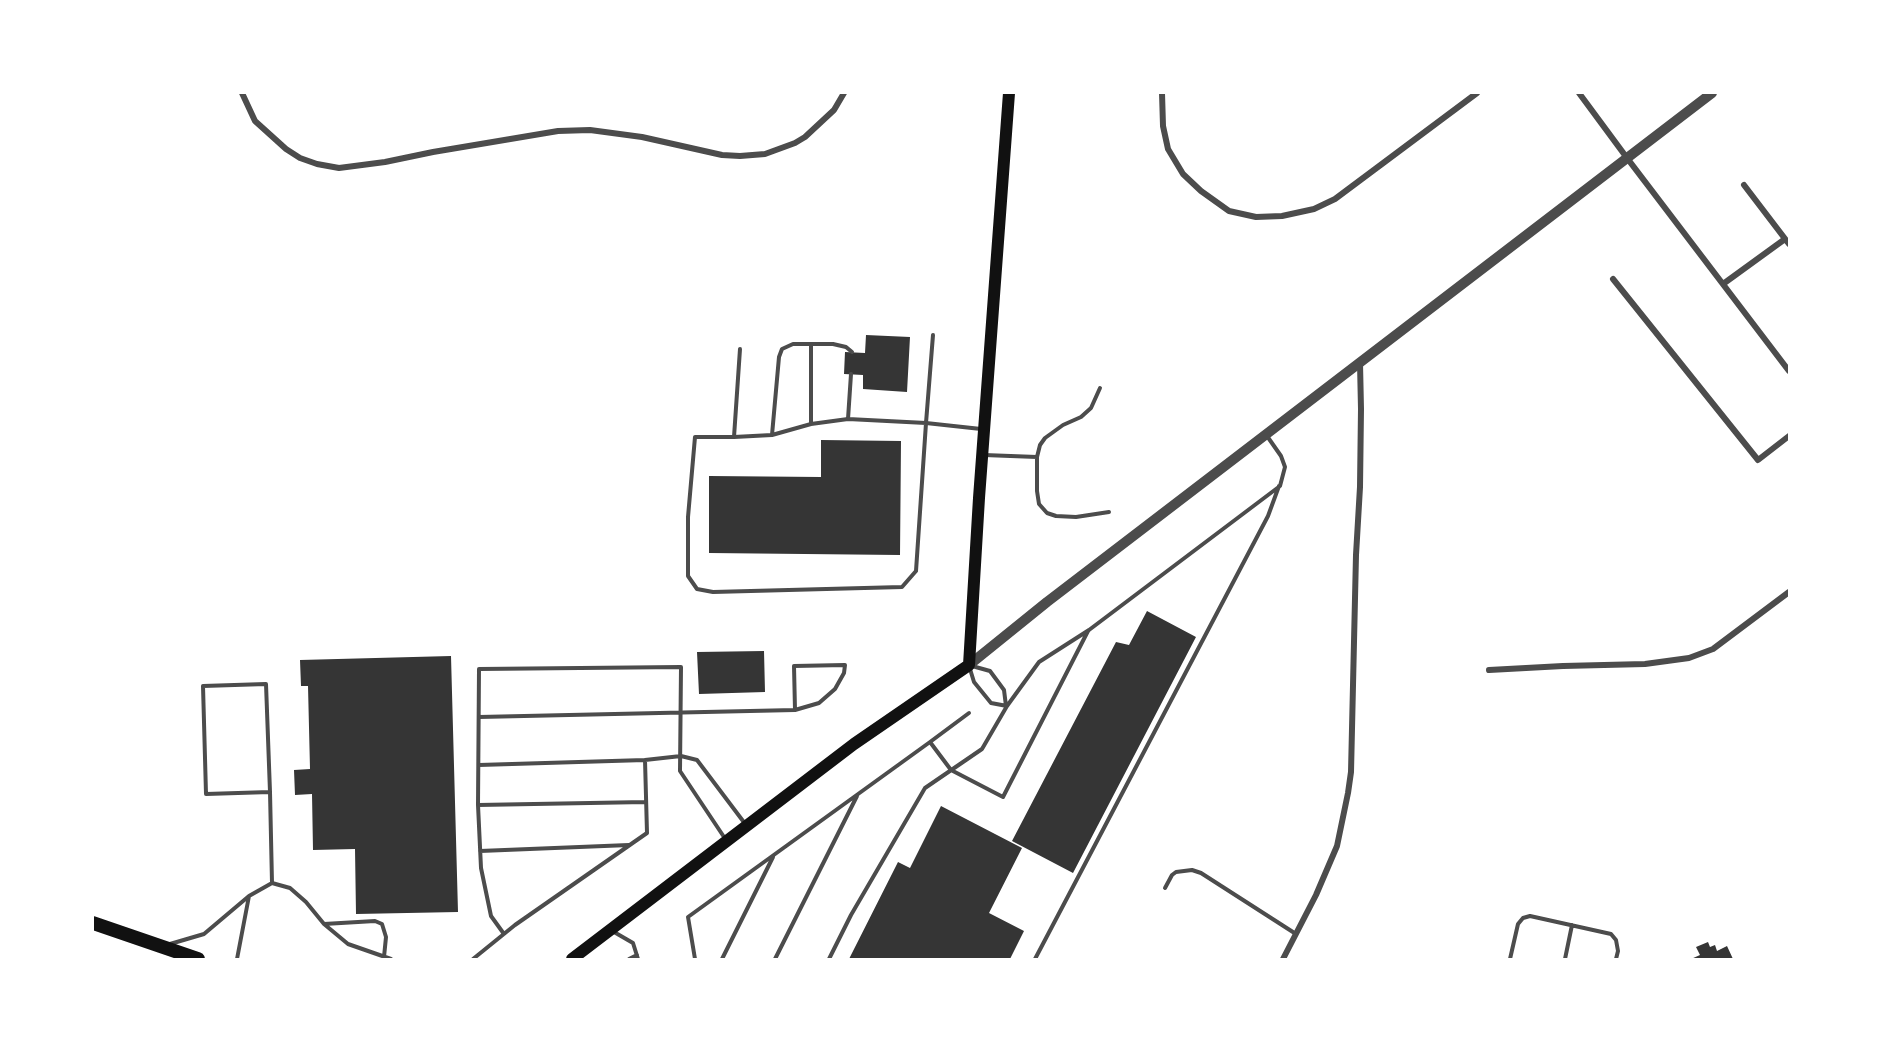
<!DOCTYPE html>
<html>
<head>
<meta charset="utf-8">
<style>
	body { margin:0 }
	#map { position:relative; width:1882px; height:1052px; overflow:hidden; background:#fff; font-family:"DejaVu Sans",sans-serif }
	canvas { display:block }
	.frame { position:absolute; inset:0; border:94px solid #fff; pointer-events:none }
</style>
</head>
<body>
<div id="map">
<canvas width="1882" height="1052"></canvas>
<div class="frame"></div>
</div>
<script>
const g = document.querySelector('canvas').getContext('2d');
g.lineJoin = 'round';
function paint(path, color) {
  g.fillStyle = color;
  g.fill(path, 'evenodd');
}
function poly(rows) {
  const path = new Path2D();
  for (const r of rows) {
    path.moveTo(r[0], r[1]);
    for (let i = 2; i < r.length; i += 2) path.lineTo(r[i], r[i + 1]);
  }
  return path;
}
function strokePath(path, color, width, dash) {
  g.strokeStyle = color;
  g.lineWidth = width;
  g.lineCap = dash ? 'butt' : 'round';
  g.setLineDash(dash || []);
  g.stroke(path);
}
paint(poly([
	[866,335,910,337,907,392,863,389,863,375,844,374,845,352,865,353],
	[821,440,901,441,900,555,709,553,709,476,821,477],
	[1147,611,1196,637,1073,873,1012,841,1116,642,1129,645],
	[764,651,765,692,699,694,697,652],
	[451,656,458,912,356,914,355,849,313,850,312,794,295,795,294,770,310,769,308,686,301,686,300,660],
	[941,806,1022,848,989,913,1024,931,1010,959,849,959,898,862,910,868],
	[1708,942,1710,947,1715,945,1717,951,1727,946,1733,959,1691,959,1700,955,1696,947]
]), '#353535');
strokePath(poly([
	[933,335,926,423,981,429],
	[740,349,734,437,695,437,688,517,688,576,697,589,713,592,902,587,916,571,926,423,848,419,811,424],
	[1100,388,1091,408,1081,417,1063,425,1045,438,1040,445,1037,457,1037,491,1039,504,1047,513,1056,516,1076,517,1109,512],
	[848,419,851,374],
	[772,435,779,357,782,349,793,344,833,344,846,347,852,352],
	[734,437,772,435,811,424,811,344],
	[984,455,1037,457],
	[972,666,990,671,1004,690,1006,706],
	[970,669,974,682,991,703,1007,706],
	[969,713,930,742,951,770,1003,797,1088,631],
	[479,717,795,710,819,703,835,689,844,673,845,665,794,666,795,710],
	[479,765,645,760],
	[270,792,206,794,203,686,266,684,270,792,272,883],
	[478,805,646,802],
	[480,851,629,845],
	[1165,888,1172,875,1176,872,1192,870,1201,873,1296,934],
	[324,924,375,921,382,924,386,937,384,957],
	[614,932,633,943,638,959],
	[504,934,491,916,481,868,478,805,479,669,681,667,680,771,726,840],
	[170,944,204,934,249,896],
	[237,959,249,896,272,883,290,888,306,902,324,924,348,944,391,959],
	[473,959,515,925,647,833,645,760,681,756,697,760,746,825],
	[629,959,637,955],
	[695,959,688,917,930,742],
	[722,959,773,857],
	[775,959,857,796],
	[829,959,851,915,925,788,982,749,1007,706,1039,662,1089,630,1280,486,1285,467,1281,456,1267,436],
	[1035,959,1268,516,1279,486],
	[1510,959,1518,924,1523,918,1530,916,1611,934,1616,940,1618,951,1616,959],
	[1565,959,1572,925]
]), '#4c4c4c', 4);
strokePath(poly([
	[242,93,255,121,286,149,300,158,317,164,339,168,385,162,433,152,558,131,590,130,642,137,722,155,740,156,765,154,795,143,805,137,834,110,844,93],
	[1162,93,1163,126,1168,149,1183,174,1201,191,1229,211,1256,217,1282,216,1314,209,1335,199,1477,93],
	[1579,93,1627,158,1789,371],
	[1744,185,1789,244],
	[1613,279,1758,460,1789,436],
	[1723,284,1785,239],
	[1489,670,1563,666,1645,664,1689,658,1713,649,1789,592],
	[1283,959,1316,895,1337,846,1348,793,1351,772,1356,555,1360,487,1361,409,1360,363]
]), '#4c4c4c', 6);
strokePath(poly([
	[969,665,1047,602,1712,93]
]), '#4c4c4c', 10);
strokePath(poly([
	[572,959,854,744,969,665,979,498,1009,93]
]), '#111', 12);
strokePath(poly([
	[93,923,198,959]
]), '#111', 14);
</script>
</body>
</html>
